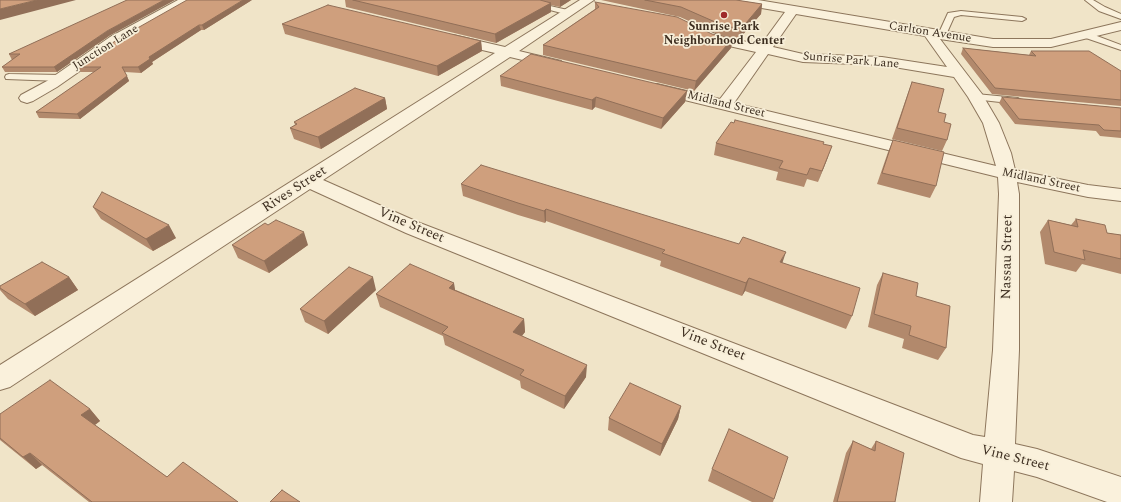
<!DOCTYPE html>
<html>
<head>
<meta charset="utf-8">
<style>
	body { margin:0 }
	canvas { display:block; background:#f0e4c8 }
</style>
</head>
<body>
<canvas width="1121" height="502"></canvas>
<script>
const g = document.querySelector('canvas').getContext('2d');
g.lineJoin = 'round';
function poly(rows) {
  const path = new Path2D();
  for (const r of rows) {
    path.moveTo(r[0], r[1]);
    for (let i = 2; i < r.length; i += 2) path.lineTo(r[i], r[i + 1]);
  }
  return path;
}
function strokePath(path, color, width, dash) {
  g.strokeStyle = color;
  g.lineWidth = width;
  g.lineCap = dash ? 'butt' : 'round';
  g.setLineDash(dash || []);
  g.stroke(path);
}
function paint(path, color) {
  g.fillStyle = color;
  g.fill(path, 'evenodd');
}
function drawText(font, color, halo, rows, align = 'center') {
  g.font = font + ' Spectral,serif';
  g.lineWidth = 3.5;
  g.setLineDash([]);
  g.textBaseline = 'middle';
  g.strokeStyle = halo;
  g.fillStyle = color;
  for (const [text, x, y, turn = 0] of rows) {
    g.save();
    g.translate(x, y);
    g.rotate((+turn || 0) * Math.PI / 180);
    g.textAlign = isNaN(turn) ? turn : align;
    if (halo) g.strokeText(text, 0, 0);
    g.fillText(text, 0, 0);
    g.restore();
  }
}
const service = poly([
	[512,0,524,0,572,11,573,13,569,15,512,0],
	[1085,0,1093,0,1105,7,1121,14,1121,19,1099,11,1085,0],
	[961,11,1022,17,1026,19,1022,21,961,15,954,17,945,37,939,37,938,35,948,13,961,11],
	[1083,33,1089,33,1121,45,1121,50,1083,37,1083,33],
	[9,74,60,75,64,78,60,81,6,79,5,77,6,75,9,74],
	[976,94,1018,98,1023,101,1018,104,973,99,971,97,976,94]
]);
const minor = poly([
	[178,0,193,0,191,2,120,43,57,87,33,101,27,103,21,101,19,98,21,95,47,81,110,37,178,0],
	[580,0,594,0,519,51,561,61,563,64,561,67,556,68,510,57,323,180,420,223,973,435,985,437,993,350,999,194,998,177,652,92,649,89,652,86,657,84,720,99,756,52,711,42,699,36,697,33,699,30,704,29,720,36,761,45,785,12,738,4,734,2,732,0,758,0,993,39,1051,39,1121,22,1121,30,1051,47,993,47,940,39,982,94,999,123,1011,153,1015,170,1088,185,1121,189,1121,201,1088,197,1017,182,1019,194,1019,350,1015,444,1037,449,1121,477,1121,502,1107,502,1037,477,1014,471,1012,502,980,502,983,464,961,458,406,233,310,189,10,387,0,390,0,365,495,53,448,42,446,39,448,36,453,35,505,47,580,0],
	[796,14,925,36,947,67,882,57,803,54,773,47,796,14],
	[768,54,803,62,882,65,954,77,968,97,983,123,996,166,734,103,768,54]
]);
strokePath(service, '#8d765c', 2);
strokePath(minor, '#8d765c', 2);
paint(service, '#faf1dc');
paint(minor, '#faf1dc');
paint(poly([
	[252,0,204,30,201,30,152,62,153,64,141,73,125,72,129,81,80,119,39,118,36,112,94,72,81,72,78,67],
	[345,0,571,0,560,7,551,5,551,12,496,43,346,7],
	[601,0,736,0,762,4,761,14,739,39,720,35,680,17],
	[595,2,712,34,733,38,731,48,694,91,543,55,543,45,595,9],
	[282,24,481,41,482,51,438,76,285,34],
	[109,36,57,72,5,72,2,67,12,60,9,54],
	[963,48,1029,55,1031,51,1121,71,1121,106,992,94,961,54],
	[500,76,687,91,685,102,661,129,595,107,592,110,501,86],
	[912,82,938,112,944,122,947,140,942,151,892,139,908,93],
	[1002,97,1121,108,1121,138,1100,136,1096,131,1015,124,999,103],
	[385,98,387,109,321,149,294,139,290,128,295,125,294,122],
	[893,140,936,186,930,198,877,184,888,152],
	[716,143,823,144,828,157,818,182,807,179,804,187,776,180,778,172,714,155],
	[461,184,782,263,852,316,846,329,745,291,742,296,660,266,661,261,546,221,545,223,518,215,463,196],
	[93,207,176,238,153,251,101,219],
	[1076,219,1107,233,1121,235,1121,274,1082,264,1076,272,1045,264,1040,232,1048,220,1071,225],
	[232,245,308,245,269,273,238,258],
	[883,273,916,296,946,348,938,360,902,348,904,339,868,327,877,285],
	[69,277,78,290,35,316,8,299,0,290,0,286],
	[376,290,328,334,305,322,300,309],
	[456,290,524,319,525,332,522,336,586,377,564,409,521,388,520,381,445,345,443,336,380,307,376,294],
	[681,406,678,419,660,456,608,430,609,418],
	[90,409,100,421,95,425,167,477,238,502,89,502,42,465,36,469,0,440,0,414],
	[853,441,871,449,876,441,895,502,833,502,846,453],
	[712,469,774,499,773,502,752,502,708,481]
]), '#b2896c');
paint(poly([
	[37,0,76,0,0,20,0,9],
	[164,0,175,0,109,36,57,72,54,67,107,31],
	[243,0,252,0,204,30,202,25],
	[560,0,571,0,560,7],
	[551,3,551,12,496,43,495,34],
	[762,4,761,14,739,39,741,29],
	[199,25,201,30,152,62,153,64,141,73,138,67,149,57],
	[733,38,731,48,694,91,696,81],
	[481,41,482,51,438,76,437,66],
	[127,76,129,81,80,119,77,114],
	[687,91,685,102,661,129,663,118],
	[596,97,595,107,592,110,592,100],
	[385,98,387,109,321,149,318,137],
	[832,146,828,157,818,182,822,171],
	[546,209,546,221,545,223,544,211],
	[169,225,176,238,153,251,146,239],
	[304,232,308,245,269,273,264,261],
	[786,252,782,264,780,262],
	[69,277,78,290,35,316,25,304],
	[373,277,376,290,328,334,324,321],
	[749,278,745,291,742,296,746,283],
	[454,283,456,295,449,288],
	[524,319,525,332,514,345,513,332],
	[587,365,586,377,564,409,565,396],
	[681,406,678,419,660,456,662,444],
	[90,409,100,421,92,427,81,415],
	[30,453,42,465,36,469,23,457]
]), '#916f58');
const building = poly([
	[0,0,37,0,0,9,0,0],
	[127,0,164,0,107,31,54,67,2,67,20,54,9,54,127,0],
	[187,0,243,0,202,25,199,25,149,57,150,59,138,67,122,67,127,76,77,114,36,112,101,67,78,67,118,39,187,0],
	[353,0,540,0,551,3,495,34,353,0],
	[645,0,736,0,762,4,741,29,722,25,681,7,645,0],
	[595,2,677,17,712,34,733,38,696,81,543,45,599,7,595,2],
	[328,5,481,41,437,66,282,24,328,5],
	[963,48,1036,56,1031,51,1089,51,1121,71,1121,100,995,88,963,48],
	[531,54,687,91,663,118,596,97,592,100,500,76,531,54],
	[912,82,944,89,938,112,946,114,944,122,951,124,947,140,897,128,912,82],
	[355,88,385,98,318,137,290,128,297,124,294,122,355,88],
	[1002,97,1121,108,1121,131,1104,130,1099,125,1019,119,1002,97],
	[735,120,824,142,823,144,832,146,822,171,810,168,807,175,779,168,783,161,716,143,731,122,734,123,735,120],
	[893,140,944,152,936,186,882,173,893,140],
	[481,165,739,244,743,237,786,252,780,262,860,288,852,316,749,278,746,283,662,253,665,250,546,209,544,211,518,203,461,184,481,165],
	[102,192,169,225,146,239,93,207,102,192],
	[1076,219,1105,225,1107,233,1121,235,1121,259,1083,250,1085,260,1054,252,1048,220,1078,227,1076,219],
	[276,220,304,232,264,261,232,245,265,223,268,225,276,220],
	[42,262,69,277,25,304,0,288,0,286,42,262],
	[410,264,454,283,449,288,524,319,513,332,587,365,565,396,520,375,524,370,442,333,448,327,376,294,410,264],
	[349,267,373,277,324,321,300,309,349,267],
	[883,273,918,283,916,296,950,306,946,348,909,335,911,326,874,314,883,273],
	[50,380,90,409,81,415,167,477,183,462,238,502,92,502,30,453,23,457,0,438,0,414,50,380],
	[630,383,681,406,662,444,609,418,630,383],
	[729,429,788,457,774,499,712,469,729,429],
	[853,441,875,451,876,441,904,453,895,502,837,502,853,441],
	[282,490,300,502,270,502,282,490]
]);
paint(building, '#cf9f7d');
strokePath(building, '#916f58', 1);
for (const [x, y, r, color] of [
	[724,15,4,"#9e2a2b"]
]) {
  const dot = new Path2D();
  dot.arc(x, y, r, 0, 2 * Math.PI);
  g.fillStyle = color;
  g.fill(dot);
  strokePath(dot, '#f7eed8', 1.5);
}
drawText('bold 12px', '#3d2e20', '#f7eed8', [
	["Sunrise Park",724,28],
	["Neighborhood Center",724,42]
]);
drawText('12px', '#3d2e20', '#f7eed8', [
	["Carlton Avenue",930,33,9],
	["Junction Lane",106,48,-32],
	["Sunrise Park Lane",851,61,5],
	["Midland Street",726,105,14],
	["Midland Street",1041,181,12]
]);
drawText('14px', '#3d2e20', '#f7eed8', [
	["Rives Street",295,190,-33],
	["Vine Street",411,226,23],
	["Nassau Street",1008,257,-89],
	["Vine Street",712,345,21],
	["Vine Street",1015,459,14]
]);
</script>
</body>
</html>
